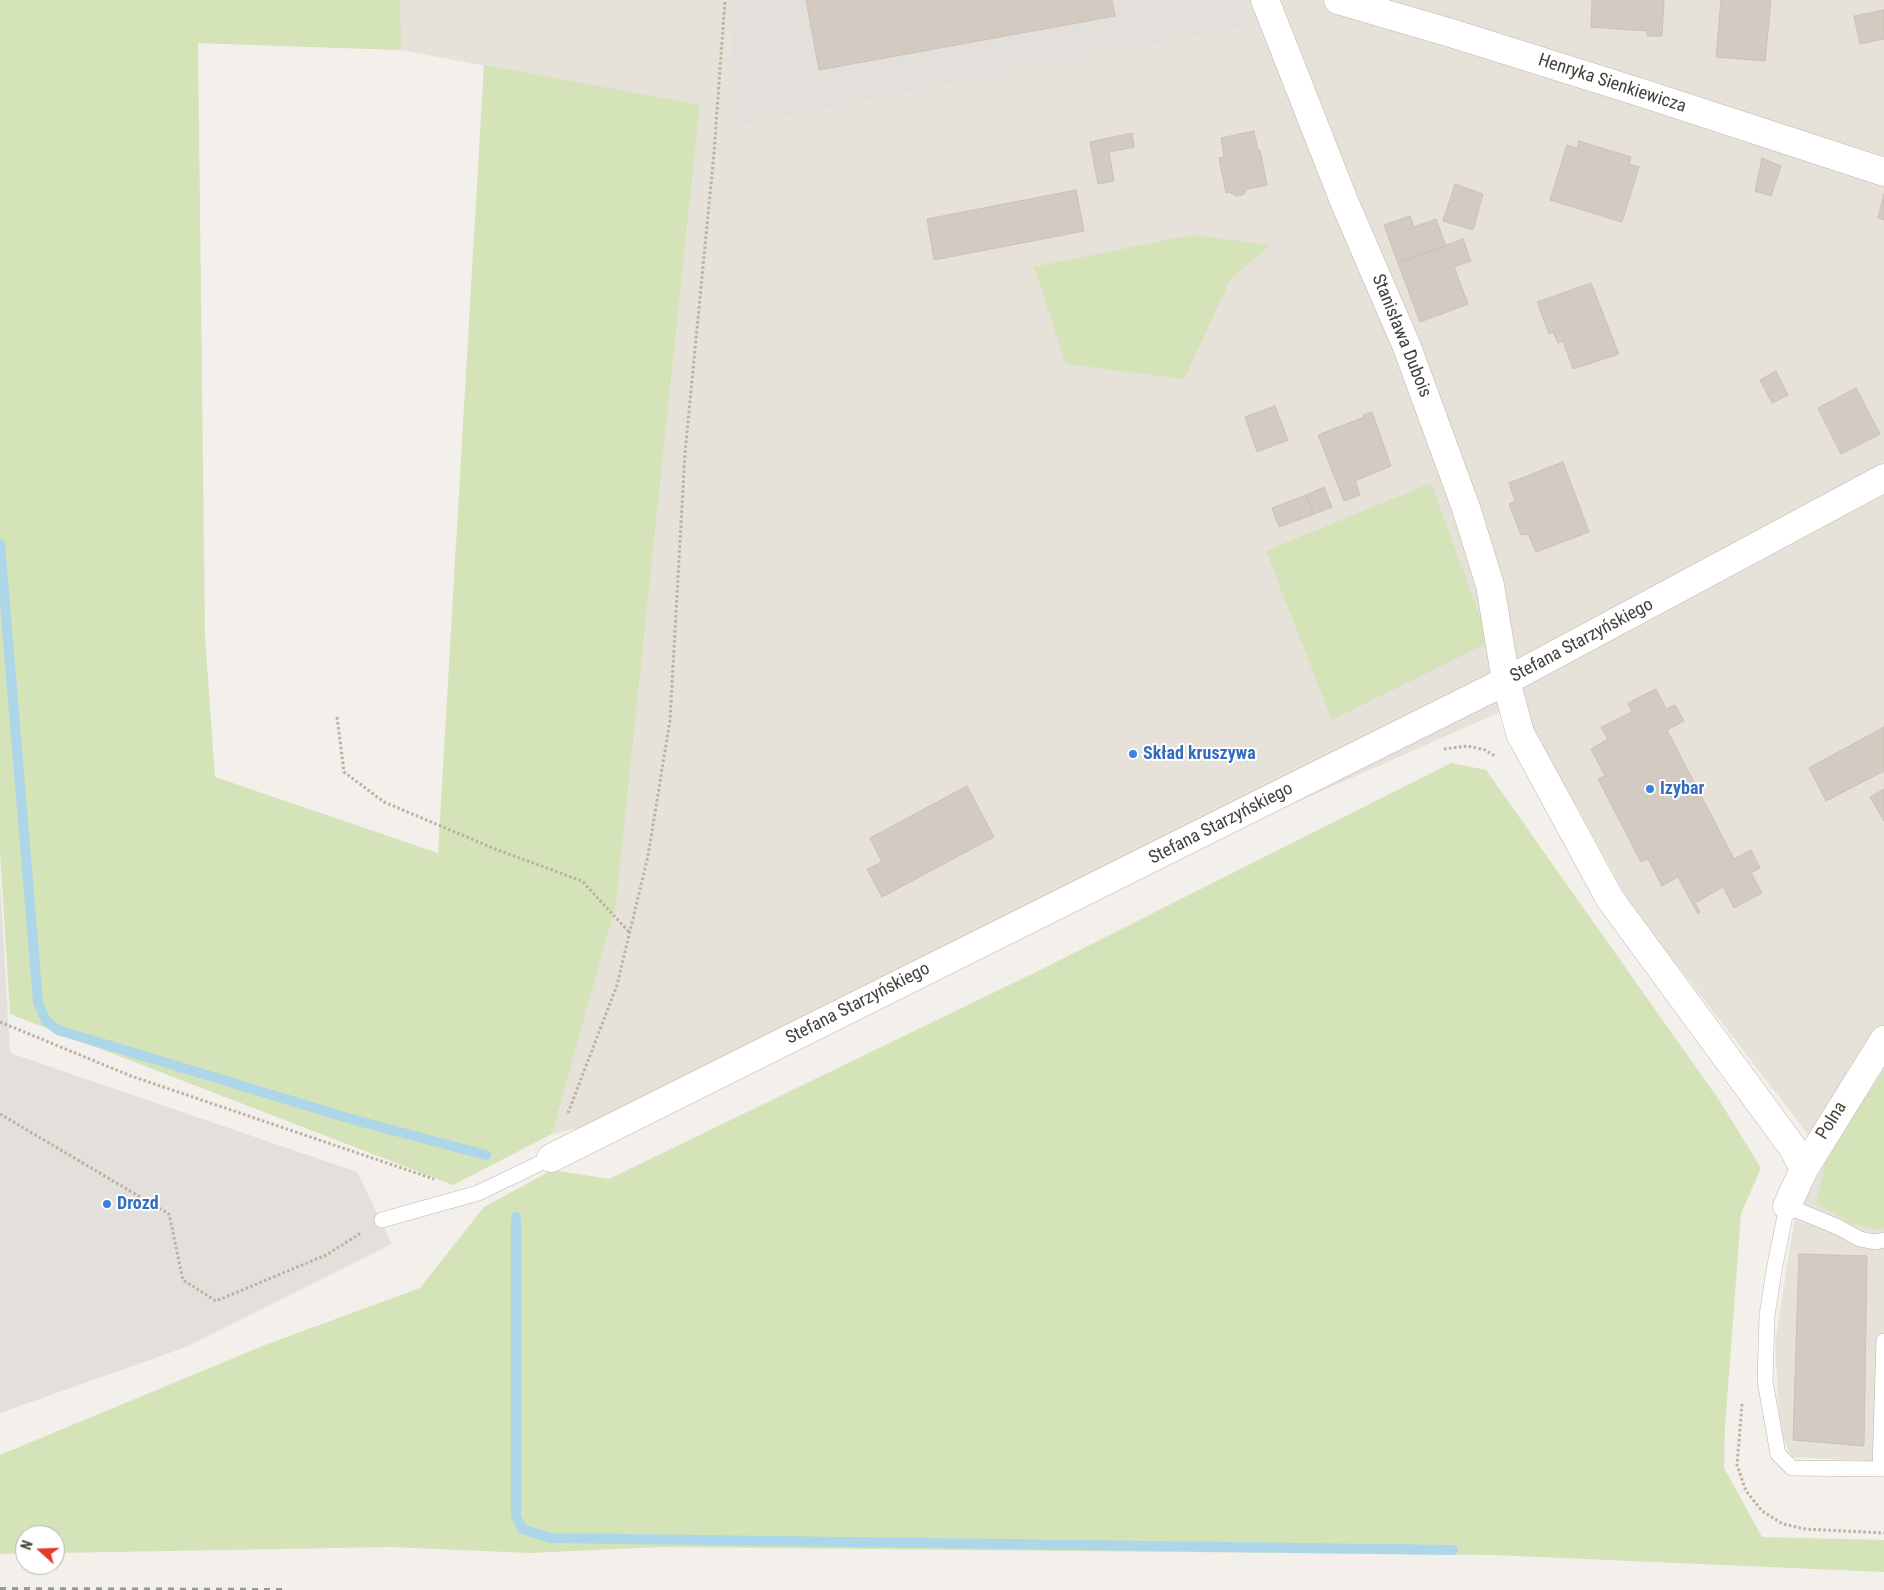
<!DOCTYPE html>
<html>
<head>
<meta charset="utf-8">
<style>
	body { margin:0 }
	#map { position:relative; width:1884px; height:1590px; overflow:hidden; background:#f3efea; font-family:"Roboto Condensed",sans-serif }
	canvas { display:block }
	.north { position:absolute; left:15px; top:1525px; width:50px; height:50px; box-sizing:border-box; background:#fff; border:1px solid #b5b2b0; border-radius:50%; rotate:290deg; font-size:14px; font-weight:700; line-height:20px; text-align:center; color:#463f39 }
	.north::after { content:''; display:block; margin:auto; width:18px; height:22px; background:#e23932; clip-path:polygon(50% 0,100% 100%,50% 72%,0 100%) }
</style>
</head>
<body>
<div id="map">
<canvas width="1884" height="1590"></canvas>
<div class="north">N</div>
</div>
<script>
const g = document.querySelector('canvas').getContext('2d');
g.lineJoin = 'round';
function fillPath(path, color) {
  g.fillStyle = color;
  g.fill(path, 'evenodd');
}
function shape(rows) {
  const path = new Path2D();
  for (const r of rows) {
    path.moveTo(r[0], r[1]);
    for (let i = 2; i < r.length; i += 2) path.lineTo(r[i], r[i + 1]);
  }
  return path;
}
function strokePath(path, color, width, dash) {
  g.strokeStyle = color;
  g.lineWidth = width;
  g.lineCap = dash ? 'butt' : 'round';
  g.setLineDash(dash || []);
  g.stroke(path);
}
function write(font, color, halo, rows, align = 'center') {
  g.font = font + ' "Roboto Condensed",sans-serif';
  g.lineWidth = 4;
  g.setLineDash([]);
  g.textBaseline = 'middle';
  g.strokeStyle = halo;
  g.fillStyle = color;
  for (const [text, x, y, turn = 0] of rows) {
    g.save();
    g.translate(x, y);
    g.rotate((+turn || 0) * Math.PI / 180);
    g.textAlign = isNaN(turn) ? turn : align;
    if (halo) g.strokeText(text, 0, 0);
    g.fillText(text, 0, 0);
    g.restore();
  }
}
const residential = shape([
	[0,0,1884,0,1884,1462,1792,1457,1780,1432,1775,1343,1808,1134,1632,907,1531,724,1525,701,715,1060,596,1124,552,1134,616,905,700,106,401,50,198,43]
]);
const industrial = shape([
	[736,0,1240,0,1250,25,725,128],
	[0,878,10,1053,357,1172,392,1244,186,1347,0,1413]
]);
const green = shape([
	[0,0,400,0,401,50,198,43,205,637,215,777,438,853,484,65,700,105,616,905,552,1134,453,1185,10,1014,0,851],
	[1192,235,1270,245,1230,280,1184,379,1066,364,1034,267],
	[1431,483,1489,642,1332,720,1266,551],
	[1451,763,1486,770,1719,1100,1761,1168,1741,1214,1725,1427,1724,1468,1762,1537,1884,1540,1884,1572,1493,1555,660,1547,530,1553,392,1547,55,1553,55,1535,25,1535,25,1553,0,1554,0,1455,265,1345,420,1288,484,1207,552,1170,609,1179,1038,971],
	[1884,1071,1884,1228,1878,1230,1851,1223,1816,1203,1828,1152]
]);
const stream = shape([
	[0,544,38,1002,46,1021,58,1030,358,1121,486,1155],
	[516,1217,516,1516,522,1529,551,1538,1453,1550]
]);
const building = shape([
	[806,0,1112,0,1115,16,819,70,806,0],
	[1592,0,1664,0,1662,36,1647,36,1647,31,1591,27,1592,0],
	[1721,0,1771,0,1765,61,1716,57,1721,0],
	[1884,10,1884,39,1860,44,1854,16,1884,10],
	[1254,131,1258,150,1260,150,1267,185,1247,189,1243,195,1236,196,1230,192,1226,193,1219,158,1224,157,1221,138,1254,131],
	[1132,133,1134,147,1109,152,1114,181,1098,184,1090,142,1132,133],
	[1579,141,1631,157,1629,164,1639,167,1622,222,1550,200,1567,145,1577,148,1579,141],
	[1762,158,1781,166,1771,196,1755,191,1762,158],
	[1455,184,1483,194,1473,230,1443,221,1455,184],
	[1076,190,1084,231,934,260,927,219,1076,190],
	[1884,194,1884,220,1878,218,1884,194],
	[1410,216,1414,227,1436,219,1446,246,1398,263,1384,225,1410,216],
	[1463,239,1471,261,1454,267,1468,304,1420,322,1398,263,1463,239],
	[1591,283,1619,354,1573,369,1563,341,1558,343,1553,332,1549,334,1537,302,1591,283],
	[1776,371,1788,395,1772,403,1760,380,1776,371],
	[1856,388,1880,434,1841,454,1818,408,1856,388],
	[1275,406,1288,440,1257,452,1245,417,1275,406],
	[1372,412,1391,466,1355,481,1360,495,1344,501,1318,435,1364,417,1363,415,1372,412],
	[1563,462,1589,532,1536,552,1528,534,1521,535,1509,504,1515,501,1509,483,1563,462],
	[1324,487,1332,507,1314,514,1306,495,1324,487],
	[1306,495,1314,514,1279,527,1272,508,1306,495],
	[1656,689,1666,709,1675,705,1684,721,1667,730,1734,859,1751,850,1760,868,1751,873,1762,893,1734,908,1723,887,1695,903,1700,912,1698,914,1678,877,1662,886,1648,859,1641,862,1598,779,1605,776,1591,749,1608,739,1601,727,1632,712,1628,703,1656,689],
	[1884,727,1884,771,1826,801,1809,768,1884,727],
	[967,786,994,837,882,897,867,869,882,862,870,838,967,786],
	[1884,789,1884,821,1870,797,1884,789],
	[1799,1254,1867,1256,1864,1446,1793,1440,1799,1254]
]);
const path = shape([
	[337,717,344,772,384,802,495,849,582,881,629,932],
	[1444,749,1468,746,1485,750,1495,756],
	[0,1022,131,1076,434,1179],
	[568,1113,617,985,648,856,670,720,685,453,714,153,725,0],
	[0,1114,169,1214,183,1280,216,1301,326,1255,361,1233],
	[1742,1404,1737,1465,1746,1491,1762,1511,1783,1524,1805,1529,1884,1533]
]);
const lane = shape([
	[382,1220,478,1193,551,1158],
	[1884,1240,1875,1242,1860,1239,1838,1227,1787,1206,1775,1265,1767,1315,1765,1381,1778,1454,1792,1468,1884,1469],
	[1880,1469,1884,1341]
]);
const street = shape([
	[1265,0,1344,201,1407,347,1466,508,1490,585,1506,681,1520,733,1610,899,1793,1148,1804,1169],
	[1338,0,1451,33,1639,92,1884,172],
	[551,1158,1506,681,1884,478],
	[1787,1206,1804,1169,1884,1040]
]);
const rail = shape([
	[0,1589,282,1590]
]);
const markers = [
	[1133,754,5,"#3f7fe0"],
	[1650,789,5,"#3f7fe0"],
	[107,1204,5,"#3f7fe0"]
];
const streetNames = [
	["Henryka Sienkiewicza",1612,84,18],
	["Stanisława Dubois",1401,336,68],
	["Stefana Starzyńskiego",1582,641,-28],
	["Stefana Starzyńskiego",1221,824,-27],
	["Stefana Starzyńskiego",858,1004,-27],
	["Polna",1832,1121,-58]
];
const shopNames = [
	["Skład kruszywa",1143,754],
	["Izybar",1660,789],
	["Drozd",117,1204]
];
fillPath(residential, '#e6e1d9');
fillPath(industrial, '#e3dfdb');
fillPath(green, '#d4e3b8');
strokePath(stream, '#add7e9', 10);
fillPath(building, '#d3cac1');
strokePath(building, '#cdc1b5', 1);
strokePath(lane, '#beb6ad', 16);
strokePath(street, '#beb6ad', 29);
strokePath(path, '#beb0a0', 3, [2.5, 2.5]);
strokePath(lane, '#fff', 15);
strokePath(street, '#fff', 28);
strokePath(rail, '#989898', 4, [6, 6]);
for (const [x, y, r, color] of markers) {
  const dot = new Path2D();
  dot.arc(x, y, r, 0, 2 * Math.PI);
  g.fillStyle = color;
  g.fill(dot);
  strokePath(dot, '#fff', 2);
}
write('18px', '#463f39', '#fff', streetNames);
write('bold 18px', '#366cbe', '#fff', shopNames, 'left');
</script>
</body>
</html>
